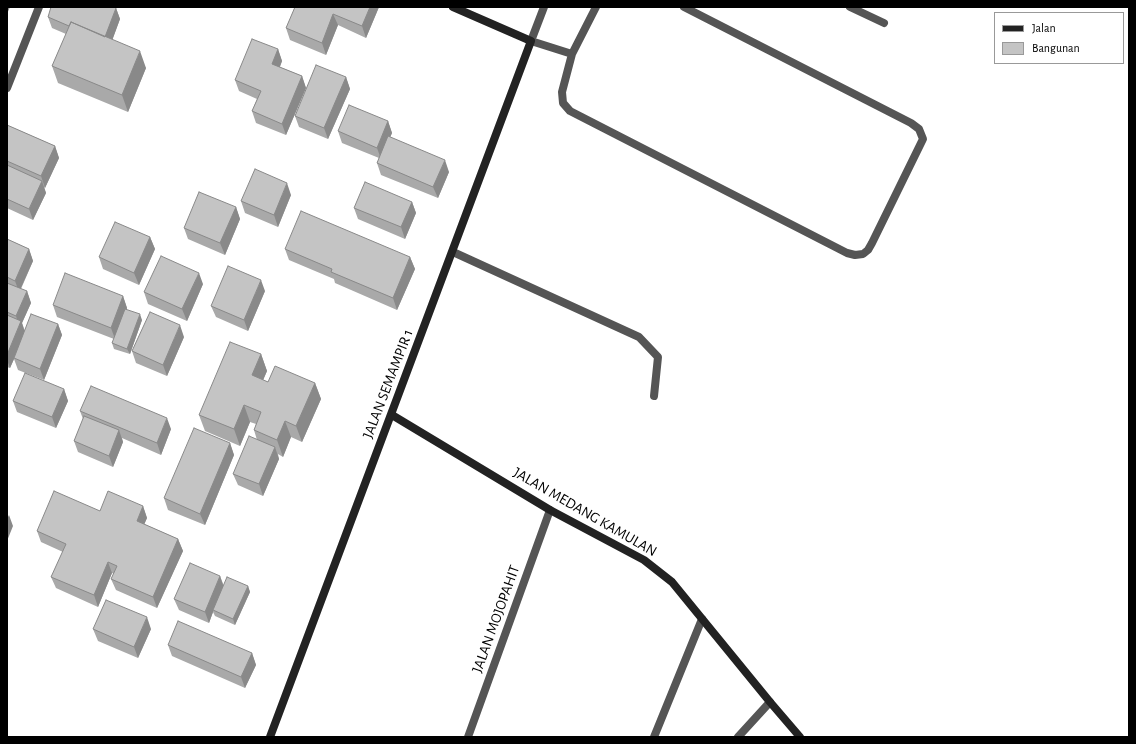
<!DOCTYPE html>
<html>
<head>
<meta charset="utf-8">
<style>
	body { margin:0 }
	#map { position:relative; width:1136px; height:744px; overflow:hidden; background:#fff; font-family:"Alegreya Sans",sans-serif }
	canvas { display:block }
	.frame { position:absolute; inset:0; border:8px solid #000; pointer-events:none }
	.legend { position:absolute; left:994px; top:12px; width:130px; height:52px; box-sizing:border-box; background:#fff; border:1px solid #999; margin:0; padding:5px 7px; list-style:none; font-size:12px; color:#000 }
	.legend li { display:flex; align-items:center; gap:8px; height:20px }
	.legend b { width:20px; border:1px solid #999 }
</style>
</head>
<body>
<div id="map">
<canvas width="1136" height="744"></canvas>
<div class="frame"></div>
<ul class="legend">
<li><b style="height:5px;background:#222"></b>Jalan</li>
<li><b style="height:11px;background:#c4c4c4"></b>Bangunan</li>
</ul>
</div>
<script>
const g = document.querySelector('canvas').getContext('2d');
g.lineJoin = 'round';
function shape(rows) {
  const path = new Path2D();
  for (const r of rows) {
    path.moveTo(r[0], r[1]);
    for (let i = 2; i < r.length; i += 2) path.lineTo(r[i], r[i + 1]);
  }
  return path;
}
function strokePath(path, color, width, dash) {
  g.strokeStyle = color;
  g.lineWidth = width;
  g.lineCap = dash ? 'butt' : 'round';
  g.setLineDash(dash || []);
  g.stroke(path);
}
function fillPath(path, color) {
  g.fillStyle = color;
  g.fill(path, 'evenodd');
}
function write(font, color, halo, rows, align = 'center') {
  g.font = font + ' "Alegreya Sans",sans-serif';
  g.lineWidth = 4;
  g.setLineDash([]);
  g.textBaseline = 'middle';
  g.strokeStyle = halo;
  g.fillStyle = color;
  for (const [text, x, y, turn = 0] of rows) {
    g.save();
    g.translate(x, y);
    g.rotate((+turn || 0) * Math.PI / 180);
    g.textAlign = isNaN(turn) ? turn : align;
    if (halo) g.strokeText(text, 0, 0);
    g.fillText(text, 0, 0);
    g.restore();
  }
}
const street = shape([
	[544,7,531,41,572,54,562,92,563,103,570,111,847,253,855,255,863,254,868,250,872,243,923,139,919,129,911,123,684,7],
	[850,7,884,23],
	[572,54,596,7],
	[7,88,39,7],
	[453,252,639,337,658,357,654,396],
	[468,737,550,510],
	[654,737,702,619],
	[738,737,770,702]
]);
const secondary = shape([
	[392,415,550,510,644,560,672,582,770,702,800,737],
	[270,737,531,41,453,7]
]);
const wall = shape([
	[295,7,379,7,366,38,338,25,326,55,290,40,286,28],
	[116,8,120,19,112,40,146,68,128,112,58,83,52,66,66,34,52,28,48,17],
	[278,49,282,61,280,67,302,76,306,88,286,135,256,123,252,111,257,99,239,91,235,80],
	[346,77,350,89,328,139,299,127,295,116],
	[388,121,392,133,390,137,449,172,438,198,381,175,377,163,379,158,342,143,338,131],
	[7,125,55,146,59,158,45,188,44,187,46,193,33,220,7,208],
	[291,195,278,227,245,213,241,201],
	[412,202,416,213,405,239,358,219,354,208],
	[236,207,240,219,225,255,188,239,184,228],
	[150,237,155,249,139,285,103,269,99,257],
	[7,239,29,249,33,261,21,289,27,291,31,303,22,323,25,331,58,324,62,335,44,380,18,370,14,359,10,368,7,367],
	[285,249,410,257,415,269,397,310,335,283,334,279,289,260],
	[203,284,187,321,148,304,144,292],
	[265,291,248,331,216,317,211,306],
	[123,296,127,308,127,310,142,320,130,354,114,349,112,343,114,339,57,317,53,305],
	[184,337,167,376,136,363,132,351],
	[261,354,267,371,263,380,268,382,315,383,321,399,302,442,291,437,283,457,278,454,279,459,263,496,238,485,233,474,257,440,254,430,256,424,250,422,240,446,205,431,199,415],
	[64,389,68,401,56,428,17,412,13,401],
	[80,411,171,429,161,455,122,438,123,442,113,467,78,452,74,441,83,419],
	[230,443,234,455,205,525,168,510,164,498],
	[143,506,147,518,144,524,178,539,183,551,157,608,116,590,111,579,114,574,112,573,98,607,56,588,51,577,63,552,41,542,37,531,100,511],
	[220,576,224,586,248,586,250,592,235,625,215,616,213,612,209,623,179,610,174,599],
	[93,629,151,629,138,658,98,641],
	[168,645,252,653,256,665,245,688,172,656]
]);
const shadedWall = shape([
	[7,7,10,7,7,14],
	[370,7,379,7,366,38,362,26],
	[116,8,120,19,108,52,103,40],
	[333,14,338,25,326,55,322,43],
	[278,49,282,61,276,76,272,64],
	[140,51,146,68,128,112,122,95],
	[302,76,306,88,286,135,282,124],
	[346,77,350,89,328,139,324,128],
	[388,121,392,133,381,159,377,148],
	[55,146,59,158,45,188,41,176],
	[445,160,449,172,438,198,433,187],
	[42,181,46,193,33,220,29,209],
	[287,183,291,195,278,227,274,215],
	[412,202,416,213,405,239,401,227],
	[236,207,240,219,225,255,220,243],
	[150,237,155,249,139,285,134,273],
	[29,249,33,261,19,292,15,281],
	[410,257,415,269,397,310,393,298],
	[199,273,203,284,187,321,182,309],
	[261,280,265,291,248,331,244,320],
	[27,291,31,303,22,323,25,333,14,358,14,359,10,368,7,360,7,355,19,326,16,316],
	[123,296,127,308,115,339,111,328],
	[140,314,142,320,130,354,127,349],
	[58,324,62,335,44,380,40,369],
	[180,325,184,337,167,376,163,365],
	[261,354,267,371,258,392,252,375],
	[315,383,321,399,302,442,296,426],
	[64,389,68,401,56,428,52,417],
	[244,405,250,422,240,446,234,429],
	[167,418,171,429,161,455,157,443],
	[285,421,291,437,283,457,277,440],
	[119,430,123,442,113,467,109,456],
	[230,443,234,455,205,525,200,514],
	[275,447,279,459,263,496,259,484],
	[143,506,147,518,141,532,137,521],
	[9,515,13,526,7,541,7,519],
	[178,539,183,551,157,608,153,597],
	[108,562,112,573,98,607,94,595],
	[220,576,224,588,213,610,213,612,209,623,205,612],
	[248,586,250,592,235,625,233,619],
	[147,617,151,629,138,658,134,647],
	[252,653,256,665,245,688,241,677]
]);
const building = shape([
	[51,7,115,7,116,8,105,37,71,22,69,26,48,17,51,7],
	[295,7,370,7,362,26,333,14,322,43,286,28,295,7],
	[71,22,140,51,122,95,52,66,71,22],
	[252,39,278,49,272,64,302,76,282,124,252,111,261,91,235,80,252,39],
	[316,65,346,77,324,128,295,116,316,65],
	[349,105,388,121,377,148,338,131,349,105],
	[7,125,55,146,41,176,7,161,7,125],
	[388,136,445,160,433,187,377,163,388,136],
	[7,165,42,181,29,209,7,199,7,165],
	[255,169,287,183,274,215,241,201,255,169],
	[365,182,412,202,401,227,354,208,365,182],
	[199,192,236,207,220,243,184,228,199,192],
	[301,211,410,257,393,298,331,272,332,269,285,249,301,211],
	[115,222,150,237,134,273,99,257,115,222],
	[7,239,29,249,15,281,7,277,7,239],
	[161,256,199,273,182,309,144,292,161,256],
	[228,266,261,280,244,320,211,306,228,266],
	[65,273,123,296,111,328,53,305,65,273],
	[7,283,27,291,16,316,7,312,7,283],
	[125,309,140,314,127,349,112,343,125,309],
	[150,312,180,325,163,365,132,351,150,312],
	[31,314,58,324,40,369,14,358,31,314],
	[7,315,21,321,7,355,7,315],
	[230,342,261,354,252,375,268,382,275,366,315,383,296,426,285,421,277,440,254,430,261,412,244,405,234,429,199,415,230,342],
	[25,373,64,389,52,417,13,401,25,373],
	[91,386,167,418,157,443,80,411,91,386],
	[84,416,119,430,109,456,74,441,84,416],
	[194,428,230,443,200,514,164,498,194,428],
	[249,436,275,447,259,484,233,474,249,436],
	[54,491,100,511,108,491,143,506,137,521,178,539,153,597,111,579,117,566,108,562,94,595,51,577,66,544,37,531,54,491],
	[190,563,220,576,205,612,174,599,190,563],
	[227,577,248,586,233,619,213,610,227,577],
	[106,600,147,617,134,647,93,629,106,600],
	[178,621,252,653,241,677,168,645,178,621]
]);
const streetNames = [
	["JALAN SEMAMPIR 1",388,384,-69],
	["JALAN MEDANG KAMULAN",585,512,30],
	["JALAN MOJOPAHIT",496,619,-70]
];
strokePath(street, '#555', 8);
strokePath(secondary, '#222', 8);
fillPath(wall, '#a9a9a9');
fillPath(shadedWall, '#898989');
fillPath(building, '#c4c4c4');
strokePath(building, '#898989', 1);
write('15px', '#000', '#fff', streetNames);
</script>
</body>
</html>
